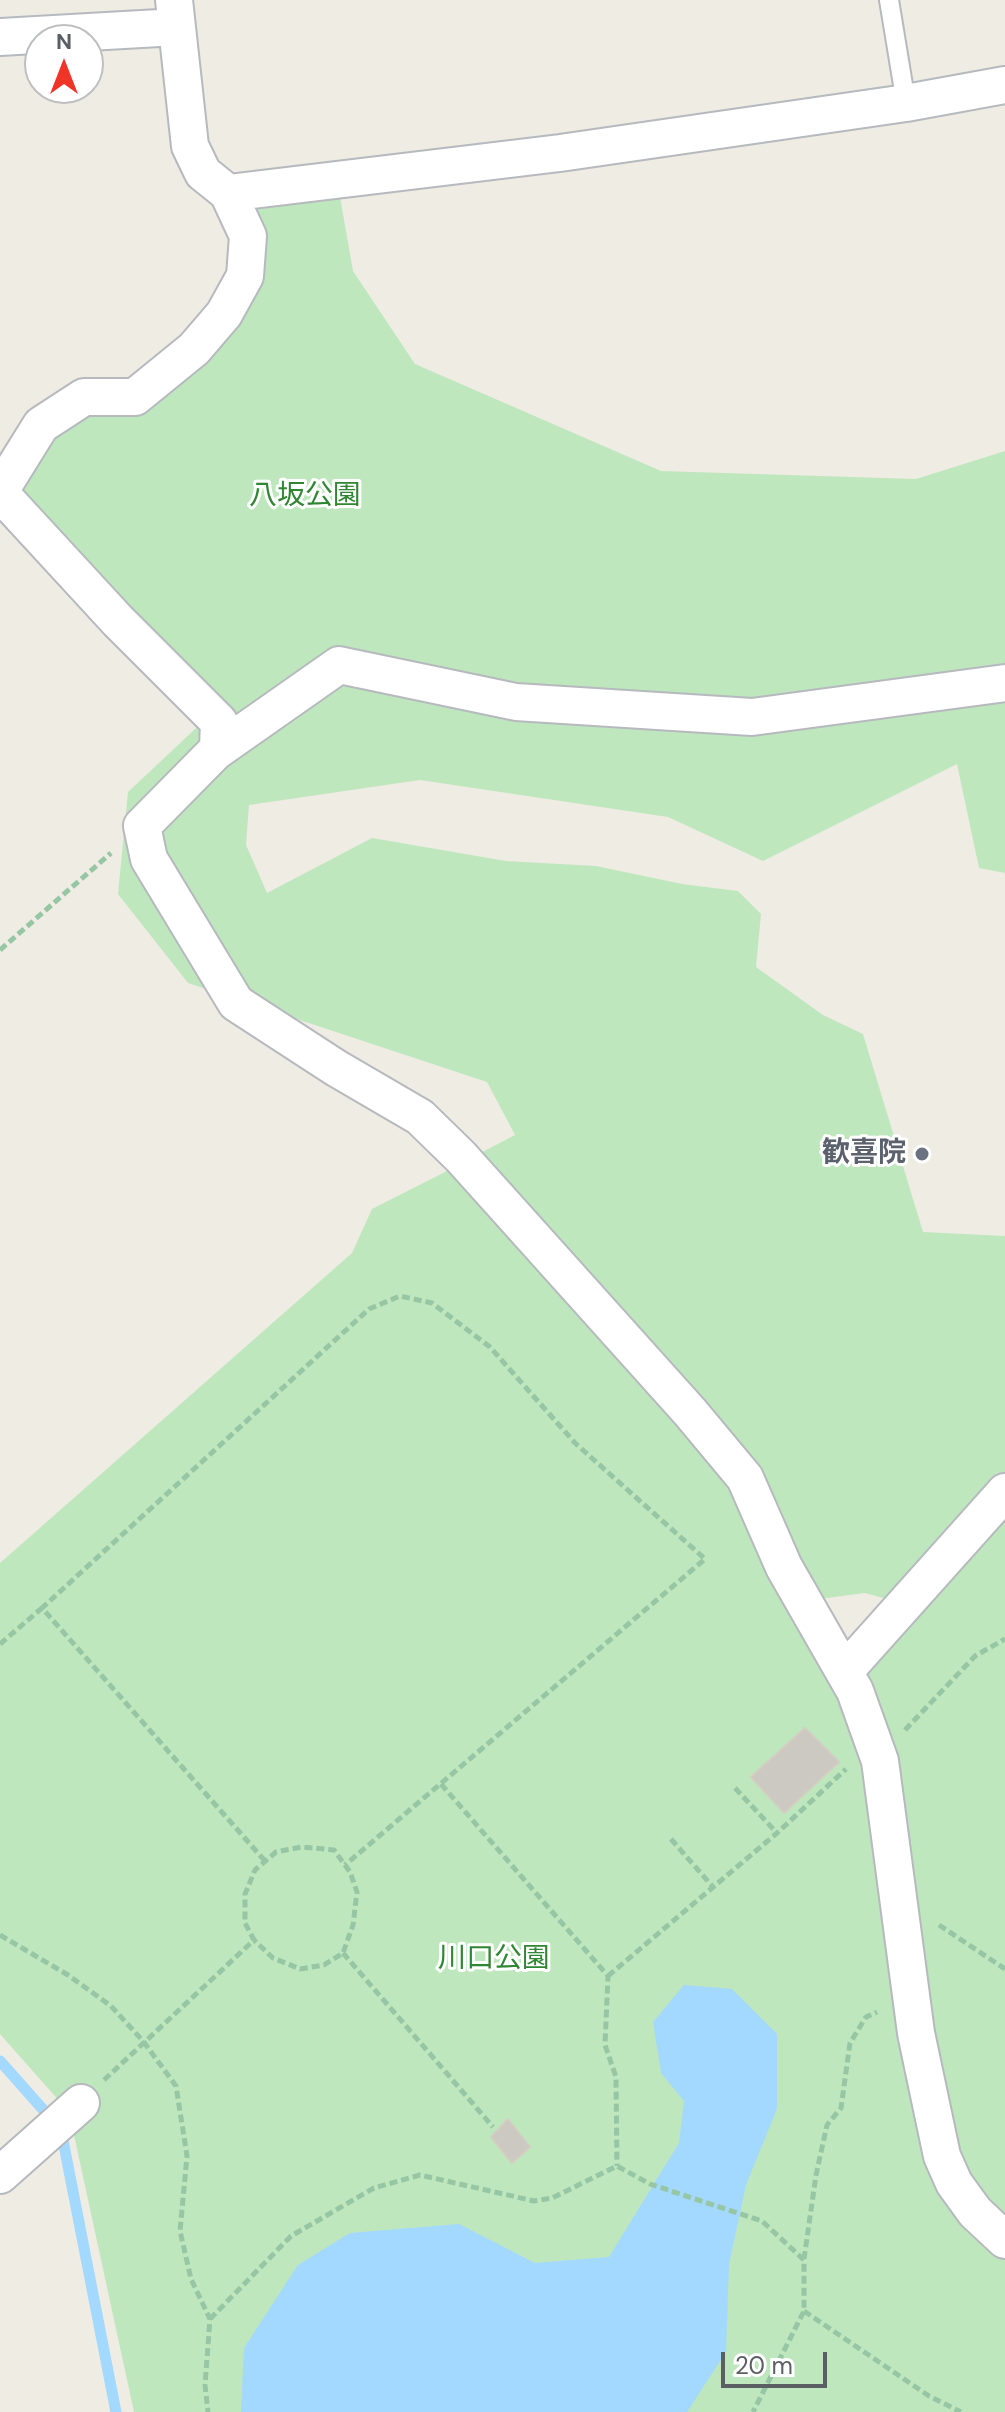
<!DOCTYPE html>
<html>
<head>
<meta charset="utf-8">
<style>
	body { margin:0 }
	#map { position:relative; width:1005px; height:2412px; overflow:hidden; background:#efece3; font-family:"DM Sans",sans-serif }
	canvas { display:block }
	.north { position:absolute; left:24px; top:24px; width:80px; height:80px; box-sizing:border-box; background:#fff; border:2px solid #bdbfc1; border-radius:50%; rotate:0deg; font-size:22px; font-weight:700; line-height:32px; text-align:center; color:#5b5f64 }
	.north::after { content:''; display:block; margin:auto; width:28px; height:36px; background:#f03428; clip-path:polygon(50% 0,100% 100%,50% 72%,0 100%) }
	.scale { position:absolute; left:721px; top:2352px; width:106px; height:36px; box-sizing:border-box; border:4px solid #5b5f64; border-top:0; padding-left:10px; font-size:24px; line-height:28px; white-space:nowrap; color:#5b5f64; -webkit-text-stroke:6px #fff; paint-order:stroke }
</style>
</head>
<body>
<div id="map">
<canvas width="1005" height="2412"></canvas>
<div class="north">N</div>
<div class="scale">20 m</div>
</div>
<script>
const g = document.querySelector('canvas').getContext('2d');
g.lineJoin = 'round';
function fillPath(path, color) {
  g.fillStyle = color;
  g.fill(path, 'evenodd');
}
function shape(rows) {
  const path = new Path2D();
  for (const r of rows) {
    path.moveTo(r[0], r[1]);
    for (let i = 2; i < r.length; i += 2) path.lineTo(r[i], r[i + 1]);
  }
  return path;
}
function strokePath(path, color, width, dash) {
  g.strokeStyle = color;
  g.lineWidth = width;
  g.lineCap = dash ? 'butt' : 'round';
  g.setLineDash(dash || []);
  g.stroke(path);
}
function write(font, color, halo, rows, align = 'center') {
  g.font = font + ' "DM Sans","Noto Sans JP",sans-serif';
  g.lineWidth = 6;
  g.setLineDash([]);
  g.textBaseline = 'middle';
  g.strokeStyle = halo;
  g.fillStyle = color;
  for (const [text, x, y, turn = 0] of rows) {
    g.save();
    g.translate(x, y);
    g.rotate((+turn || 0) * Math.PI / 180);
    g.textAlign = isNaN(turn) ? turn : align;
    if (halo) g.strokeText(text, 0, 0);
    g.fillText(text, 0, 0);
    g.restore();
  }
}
const green = shape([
	[340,197,353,271,415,364,661,471,916,479,1005,451,1005,873,979,868,957,764,763,861,668,817,420,780,249,805,246,845,267,893,372,838,506,861,596,866,682,884,738,891,761,914,756,967,823,1015,863,1034,923,1232,1005,1236,1005,2412,134,2412,69,2112,0,2034,0,1563,352,1253,372,1209,445,1172,461,1157,465,1161,515,1135,487,1082,188,983,118,894,128,792,211,714,0,493,41,425,135,397,259,244,255,204],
	[865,1593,912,1606,844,1672,804,1601]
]);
const water = shape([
	[684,1985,732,1989,777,2034,777,2109,746,2185,729,2264,726,2352,687,2412,241,2412,244,2348,298,2265,350,2233,459,2224,535,2263,609,2257,679,2143,684,2101,661,2073,653,2022]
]);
const stream = shape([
	[0,2061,47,2114],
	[62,2135,116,2412]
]);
const building = shape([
	[805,1728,839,1762,784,1813,751,1777,805,1728],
	[508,2119,530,2147,512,2163,491,2137,508,2119]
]);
const path = shape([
	[0,950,111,853],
	[0,1644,42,1608],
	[905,1730,975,1656,1005,1639],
	[441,1784,608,1976,605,2045,616,2077,617,2166],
	[735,1788,777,1833],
	[671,1839,713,1887],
	[265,1861,42,1608,369,1309,400,1296,432,1303,490,1347,575,1443,705,1559,345,1865],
	[939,1925,1005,1969],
	[0,1935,68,1975,111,2006,143,2041,176,2086,187,2156,180,2231,191,2279,210,2319,205,2385,208,2412],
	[343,1953,493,2127],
	[608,1976,777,1833,846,1769],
	[104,2080,254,1940,245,1923,245,1894,255,1870,276,1852,302,1847,334,1850,350,1872,357,1892,353,1925,343,1953,324,1965,300,1969,273,1958,254,1940],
	[804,2259,816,2175,827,2125,841,2108,850,2043,866,2017,877,2012],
	[804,2311,929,2396,961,2412],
	[210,2319,291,2236,374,2188,420,2175,534,2201,552,2198,617,2166,650,2184,762,2221,804,2260,804,2311,753,2412]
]);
const lane = shape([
	[889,0,906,103]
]);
const street = shape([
	[0,37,177,27],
	[228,193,560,153,906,103,1005,85],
	[0,491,41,425,84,397,135,397,194,349,224,314,245,276,248,236,228,193,203,173,190,146,174,0],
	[0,493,118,621,219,722,218,749,142,826,149,859,236,1003,336,1068,420,1117,461,1157,690,1412,745,1478,784,1567,855,1691,880,1761,916,2033,942,2156,954,2183,975,2212,1005,2240],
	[215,752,339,665,516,702,752,717,1005,683],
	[844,1672,1005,1492],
	[0,2175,81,2103]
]);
const markers = [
	[922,1154,8,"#6b7280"]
];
const parkNames = [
	["八坂公園",305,497],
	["川口公園",494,1960]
];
const worshipNames = [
	["歓喜院",906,1154]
];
fillPath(green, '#bfe7be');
fillPath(water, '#a3d8ff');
strokePath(stream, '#a3d8ff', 11);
fillPath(building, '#ccc8c2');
strokePath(building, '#d4cdc1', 2);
strokePath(lane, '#b6b9be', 22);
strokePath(street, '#b6b9be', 40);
strokePath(path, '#96c6a3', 5, [8, 4]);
strokePath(lane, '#fff', 18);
strokePath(street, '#fff', 36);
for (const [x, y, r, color] of markers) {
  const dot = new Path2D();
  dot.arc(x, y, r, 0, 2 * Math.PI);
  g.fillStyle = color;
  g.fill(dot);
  strokePath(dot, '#fff', 3);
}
write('28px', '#318634', '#fff', parkNames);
write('bold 28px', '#5b616d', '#fff', worshipNames, 'right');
</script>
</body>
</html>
